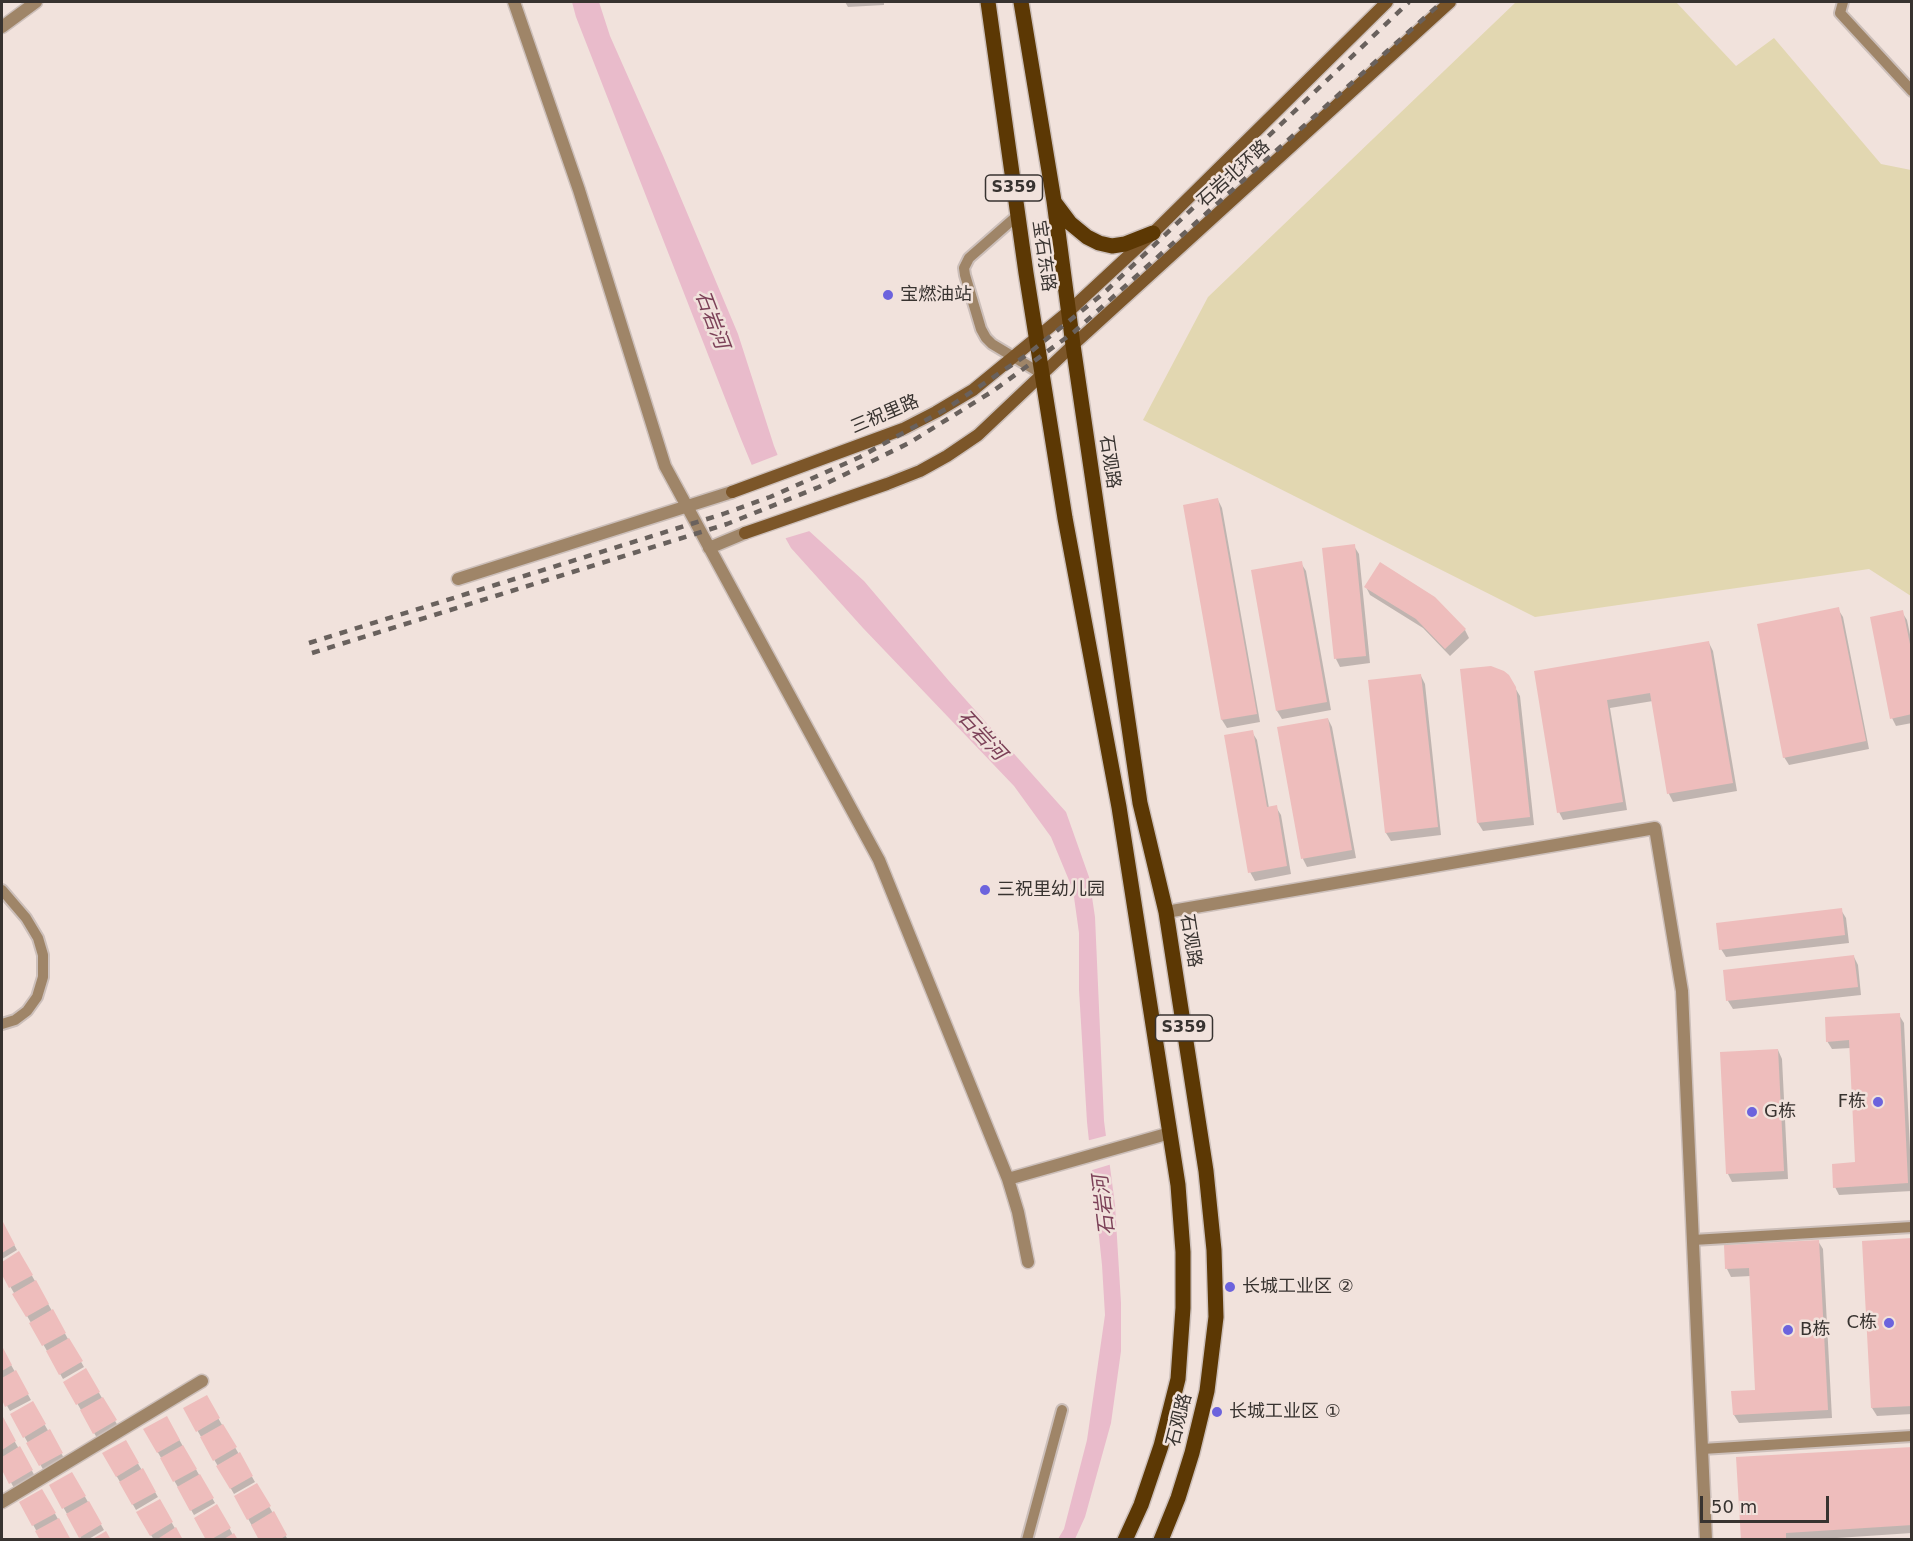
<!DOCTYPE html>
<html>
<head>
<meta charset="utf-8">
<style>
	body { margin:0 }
	#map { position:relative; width:1913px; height:1541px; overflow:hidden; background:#f1e2dc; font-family:"DejaVu Sans",sans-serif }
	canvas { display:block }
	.frame { position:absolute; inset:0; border:3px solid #383330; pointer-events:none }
	.scale { position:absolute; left:1700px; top:1496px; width:129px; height:27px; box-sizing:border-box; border:3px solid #383330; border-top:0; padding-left:8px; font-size:18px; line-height:21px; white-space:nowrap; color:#383330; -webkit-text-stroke:4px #f1e2dc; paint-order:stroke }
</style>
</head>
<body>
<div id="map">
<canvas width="1913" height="1541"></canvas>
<div class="frame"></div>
<div class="scale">50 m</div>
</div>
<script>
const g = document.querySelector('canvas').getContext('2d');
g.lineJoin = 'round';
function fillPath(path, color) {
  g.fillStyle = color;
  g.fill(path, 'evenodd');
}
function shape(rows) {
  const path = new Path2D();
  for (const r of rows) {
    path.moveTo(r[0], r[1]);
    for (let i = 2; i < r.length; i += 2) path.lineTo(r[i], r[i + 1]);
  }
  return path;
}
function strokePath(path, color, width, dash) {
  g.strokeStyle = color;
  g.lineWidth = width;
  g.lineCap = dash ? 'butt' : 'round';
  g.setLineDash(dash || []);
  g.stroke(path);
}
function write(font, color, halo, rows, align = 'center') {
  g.font = font + ' "DejaVu Sans","Noto Sans SC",sans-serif';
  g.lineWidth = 5;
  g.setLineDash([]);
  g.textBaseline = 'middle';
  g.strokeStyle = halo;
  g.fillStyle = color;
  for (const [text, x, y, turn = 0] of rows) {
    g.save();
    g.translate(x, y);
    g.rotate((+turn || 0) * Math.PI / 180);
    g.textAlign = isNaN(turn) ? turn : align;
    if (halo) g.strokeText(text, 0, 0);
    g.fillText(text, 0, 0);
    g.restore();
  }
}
const green = shape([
	[1516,2,1676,2,1736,66,1774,38,1881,164,1911,170,1911,596,1869,569,1535,617,1143,420,1208,297]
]);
const water = shape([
	[572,2,599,2,610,36,664,158,738,334,774,446,808,530,864,581,949,681,1066,812,1089,877,1095,917,1104,1121,1115,1205,1121,1303,1121,1351,1111,1423,1085,1517,1075,1539,1058,1539,1064,1529,1087,1440,1105,1315,1102,1265,1087,1122,1079,990,1079,933,1073,890,1051,837,1014,786,863,628,791,548,772,514,741,439,576,17]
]);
const pier = shape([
	[780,454,810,528,813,530,783,539,770,515,749,466],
	[1109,1135,1112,1164,1089,1171,1086,1141]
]);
const shadow = shape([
	[845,2,884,2,884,5,848,7],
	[1218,500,1222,508,1260,722,1227,728,1222,720],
	[1354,546,1359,554,1370,663,1340,667,1336,659],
	[1301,563,1306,571,1331,710,1282,719,1277,711],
	[1366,587,1465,630,1469,638,1450,656,1423,628,1370,595],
	[1838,609,1843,617,1869,749,1789,765,1784,757],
	[1902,612,1907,620,1912,644,1912,723,1896,726,1892,718],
	[1709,643,1713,651,1737,791,1673,802,1669,794,1653,701,1610,708,1627,810,1563,820,1559,812,1535,673],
	[1421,676,1425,684,1441,835,1391,841,1386,833,1370,681],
	[1508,676,1520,696,1534,825,1483,831,1478,823],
	[1328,719,1332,727,1356,858,1307,867,1303,859],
	[1252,732,1257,740,1269,808,1276,807,1281,815,1291,874,1255,881,1250,872],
	[1841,910,1846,918,1849,943,1726,957,1721,949],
	[1854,957,1858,965,1861,995,1733,1009,1728,1001,1725,971],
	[1899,1015,1904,1023,1912,1191,1839,1195,1835,1187,1857,1164,1851,1048,1832,1049,1827,1041],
	[1778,1050,1782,1059,1788,1179,1732,1182,1728,1174,1721,1054],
	[2,1223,17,1250,2,1259],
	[1912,1239,1912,1414,1877,1416,1872,1408],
	[1818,1241,1823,1249,1832,1418,1739,1423,1734,1415,1756,1391,1751,1276,1731,1277,1727,1269,1726,1246],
	[19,1253,84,1367,63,1379,2,1272,2,1263],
	[2,1349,31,1400,10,1411,2,1397],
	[86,1370,118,1426,97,1438,65,1382],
	[206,1397,255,1482,234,1494,185,1409],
	[32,1403,64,1458,44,1471,12,1415],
	[167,1418,215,1503,194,1515,145,1430],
	[2,1420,35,1476,14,1488,2,1466],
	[125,1442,158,1497,136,1510,104,1454],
	[1912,1448,1912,1533,1807,1540,1743,1540],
	[72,1474,104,1530,87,1540,82,1540,51,1486],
	[257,1485,288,1540,260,1540,251,1524,236,1497],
	[42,1491,70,1540,42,1540,36,1530,21,1503],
	[159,1501,176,1530,182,1540,154,1540,138,1513],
	[217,1506,233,1535,236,1540,208,1540]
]);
const building = shape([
	[1218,498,1257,714,1221,720,1183,505],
	[1355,544,1366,656,1334,659,1322,548],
	[1302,561,1327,702,1276,711,1251,570],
	[1380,562,1435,597,1466,629,1445,649,1416,619,1364,587],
	[1839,607,1866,741,1783,758,1757,624],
	[1903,610,1912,654,1912,714,1890,719,1870,617],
	[1709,641,1733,783,1667,794,1650,693,1607,700,1623,802,1557,813,1534,671],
	[1491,666,1504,671,1509,675,1516,687,1530,817,1477,823,1460,669],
	[1421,674,1438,827,1385,833,1368,680],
	[1328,718,1352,850,1301,859,1277,727],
	[1253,730,1267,807,1277,805,1287,866,1248,873,1224,735],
	[1842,908,1845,935,1719,950,1716,923],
	[1854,955,1858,987,1726,1001,1723,970],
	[1900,1013,1908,1183,1833,1188,1832,1164,1855,1162,1849,1040,1826,1042,1825,1017],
	[1778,1049,1784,1171,1726,1174,1720,1052],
	[2,1220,15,1245,2,1253],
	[1912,1238,1912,1406,1871,1408,1862,1241],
	[1819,1240,1828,1410,1733,1415,1731,1391,1755,1390,1749,1268,1725,1269,1724,1245],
	[19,1251,33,1275,9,1288,2,1275,2,1262],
	[36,1280,49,1304,26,1317,12,1294],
	[53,1309,66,1333,42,1346,29,1323],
	[69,1338,83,1361,59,1375,46,1351],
	[2,1346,12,1365,2,1371],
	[86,1368,100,1392,76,1405,63,1382],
	[16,1370,29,1394,5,1407,2,1400,2,1378],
	[207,1395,220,1418,196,1432,183,1408],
	[103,1397,117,1420,93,1434,80,1410],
	[33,1401,46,1424,23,1438,10,1414],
	[2,1415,16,1441,2,1450],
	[167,1416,180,1440,157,1453,143,1429],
	[223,1424,237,1447,213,1461,200,1437],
	[50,1429,63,1453,39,1466,26,1443],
	[126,1440,139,1463,116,1477,102,1453],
	[183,1445,197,1469,173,1482,160,1458],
	[20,1446,33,1470,9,1484,2,1470,2,1457],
	[1912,1447,1912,1525,1786,1533,1786,1540,1741,1540,1736,1457],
	[240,1452,253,1476,230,1489,216,1466],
	[143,1468,156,1492,132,1505,119,1482],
	[72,1472,86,1496,62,1509,49,1485],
	[200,1474,214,1498,190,1511,177,1487],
	[257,1483,271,1506,247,1520,234,1496],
	[42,1489,56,1513,32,1526,19,1502],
	[160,1499,173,1522,150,1536,136,1512],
	[89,1501,102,1524,79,1538,66,1514],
	[217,1504,231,1528,210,1540,206,1540,194,1518],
	[274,1511,287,1535,279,1540,259,1540,251,1525],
	[59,1518,71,1540,40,1540,35,1531],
	[176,1527,183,1540,156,1540],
	[106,1531,111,1540,91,1540],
	[234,1533,238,1540,222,1540]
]);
const lane = shape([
	[1843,2,1840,13,1912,91],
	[1018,215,969,258,964,268,965,275,981,329,986,338,992,344,1042,374],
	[2,890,26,918,38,938,43,955,43,977,37,997,27,1011,15,1020,2,1024],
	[1693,1240,1912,1227],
	[1702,1449,1912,1436],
	[1027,1540,1062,1410]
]);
const street = shape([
	[514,2,579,190,665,466,879,860,1008,1179,1018,1212,1028,1262],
	[2,27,36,2],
	[709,548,745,533],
	[458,579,732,492],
	[1166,912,1655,828,1682,991,1706,1540],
	[1008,1179,1170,1133],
	[2,1502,202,1381]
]);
const secondary = shape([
	[732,492,903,429,936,412,973,390,1068,312,1153,233,1387,2],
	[745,533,887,484,920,471,947,456,978,435,1073,345,1450,2]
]);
const primary = shape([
	[988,2,1026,273,1065,518,1119,807,1178,1185,1183,1252,1183,1308,1178,1379,1161,1446,1141,1505,1125,1540],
	[1021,2,1054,201,1073,345,1140,803,1166,912,1206,1171,1214,1250,1216,1317,1207,1391,1192,1453,1178,1498,1161,1540],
	[1055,203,1070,223,1087,237,1099,243,1112,246,1125,244,1153,233]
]);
const rail = shape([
	[309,643,723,514,770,497,860,457,946,409,1028,354,1105,292,1409,2],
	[312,653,727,524,819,487,909,443,993,391,1074,332,1442,2]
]);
const markers = [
	[888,295,6,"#6c63dd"],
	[985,890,6,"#6c63dd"],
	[1878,1102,6,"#6c63dd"],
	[1752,1112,6,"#6c63dd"],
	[1230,1287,6,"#6c63dd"],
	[1889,1323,6,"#6c63dd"],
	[1788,1330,6,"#6c63dd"],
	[1217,1412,6,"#6c63dd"]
];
const shields = [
	[1014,188,57],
	[1184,1028,57]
];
const shieldNames = [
	["S359",1014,188],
	["S359",1184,1028]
];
const streetNames = [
	["石岩北环路",1234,174,-42],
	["宝石东路",1043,256,82],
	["三祝里路",885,415,-23],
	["石观路",1109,462,82],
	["石观路",1190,941,81],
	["石观路",1180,1420,-76]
];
const poiNames = [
	["宝燃油站",900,295],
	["三祝里幼儿园",997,890],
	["F栋",1866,1102,"right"],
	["G栋",1764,1112],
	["长城工业区 ②",1242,1287],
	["C栋",1877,1323,"right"],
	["B栋",1800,1330],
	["长城工业区 ①",1229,1412]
];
const waterNames = [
	["石岩河",711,320,69],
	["石岩河",981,736,47],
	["石岩河",1105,1205,-97]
];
fillPath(green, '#e2d7b1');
fillPath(water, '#e9bbcb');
fillPath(pier, '#f1e2dc');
fillPath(shadow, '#0003');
fillPath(building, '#eebdbc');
strokePath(lane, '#ccbfba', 14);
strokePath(street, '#ccbfba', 15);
strokePath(secondary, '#ccbfba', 15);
strokePath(primary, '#ccbfba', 18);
strokePath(lane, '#9f8568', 10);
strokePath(street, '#9f8568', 12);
strokePath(secondary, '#7c5629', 12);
strokePath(primary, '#5c3804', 15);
strokePath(rail, '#69615d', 4.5, [8, 8]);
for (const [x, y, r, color] of markers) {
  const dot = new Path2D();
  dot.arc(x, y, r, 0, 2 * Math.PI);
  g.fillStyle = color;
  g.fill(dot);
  strokePath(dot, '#f1e2dc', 2);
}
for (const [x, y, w] of shields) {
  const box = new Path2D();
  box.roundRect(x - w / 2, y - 13, w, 26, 4.5);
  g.fillStyle = '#f1e2dc';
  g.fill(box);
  strokePath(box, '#383330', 1.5);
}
write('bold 16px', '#383330', null, shieldNames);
write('18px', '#383330', '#f1e2dc', streetNames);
write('18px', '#383330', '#f1e2dc', poiNames, 'left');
write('italic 20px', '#7c4158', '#f1e2dc', waterNames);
</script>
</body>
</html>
